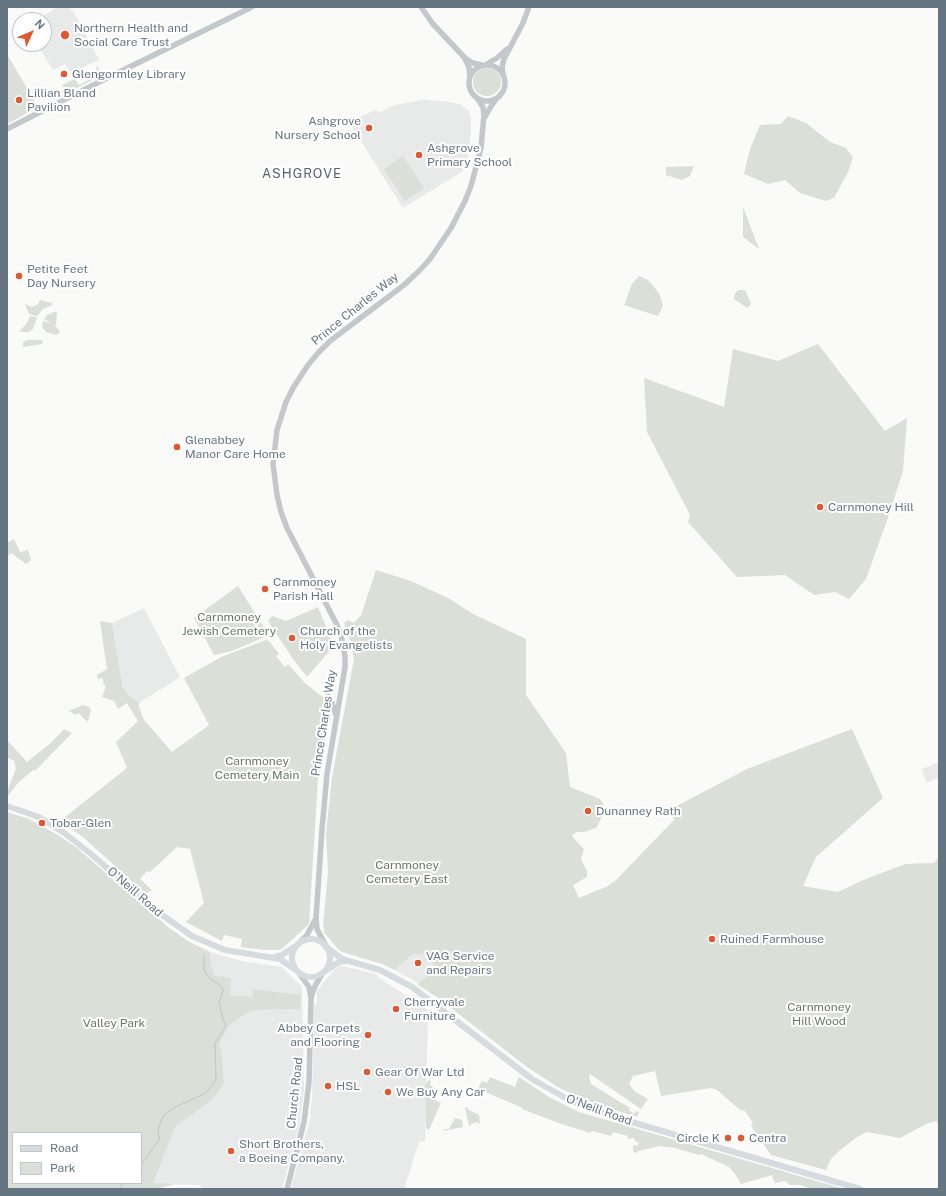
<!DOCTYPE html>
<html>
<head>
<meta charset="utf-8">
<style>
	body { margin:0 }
	#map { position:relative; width:946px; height:1196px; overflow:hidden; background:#fafaf8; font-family:"Public Sans",sans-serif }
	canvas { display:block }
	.frame { position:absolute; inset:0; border:8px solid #657683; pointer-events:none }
	.legend { position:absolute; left:12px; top:1132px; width:130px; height:52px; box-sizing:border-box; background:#fff; border:1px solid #c1c8cd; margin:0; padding:5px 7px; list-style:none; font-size:12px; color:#657683 }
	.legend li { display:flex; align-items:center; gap:8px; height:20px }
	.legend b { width:20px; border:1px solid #c1c8cd }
	.north { position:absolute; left:12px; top:12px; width:40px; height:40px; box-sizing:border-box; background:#fff; border:1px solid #c1c8cd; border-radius:50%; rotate:46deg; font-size:11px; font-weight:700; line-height:16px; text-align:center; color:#657683 }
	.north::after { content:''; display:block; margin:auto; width:14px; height:18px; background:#e4572e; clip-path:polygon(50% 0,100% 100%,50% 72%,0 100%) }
</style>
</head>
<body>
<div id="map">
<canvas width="946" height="1196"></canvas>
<div class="frame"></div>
<ul class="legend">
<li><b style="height:5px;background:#d6dbdf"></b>Road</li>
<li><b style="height:11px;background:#dadfd7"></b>Park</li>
</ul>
<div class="north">N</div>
</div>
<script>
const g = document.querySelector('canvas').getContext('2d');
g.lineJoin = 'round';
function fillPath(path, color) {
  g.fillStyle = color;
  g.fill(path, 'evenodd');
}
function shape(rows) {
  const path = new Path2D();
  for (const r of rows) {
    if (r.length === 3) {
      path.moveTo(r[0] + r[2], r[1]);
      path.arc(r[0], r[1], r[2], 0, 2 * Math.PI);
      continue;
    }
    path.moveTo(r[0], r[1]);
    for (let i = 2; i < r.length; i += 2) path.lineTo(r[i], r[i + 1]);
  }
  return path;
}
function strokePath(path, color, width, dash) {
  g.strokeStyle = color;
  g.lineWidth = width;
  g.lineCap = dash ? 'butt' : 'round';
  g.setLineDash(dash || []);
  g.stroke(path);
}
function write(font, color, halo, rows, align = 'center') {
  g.font = font + ' "Public Sans",sans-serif';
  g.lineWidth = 4;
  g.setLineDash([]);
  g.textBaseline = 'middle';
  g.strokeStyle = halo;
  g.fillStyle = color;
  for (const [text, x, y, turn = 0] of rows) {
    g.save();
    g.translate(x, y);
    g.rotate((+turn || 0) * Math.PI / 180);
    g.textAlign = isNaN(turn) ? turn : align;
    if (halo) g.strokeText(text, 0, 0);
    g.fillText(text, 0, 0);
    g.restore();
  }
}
const built = shape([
	[58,7,69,7,80,22,99,60,71,73,65,64,53,70,37,44,44,44,44,20,36,20],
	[422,100,443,101,460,104,469,111,471,120,471,134,467,162,463,171,403,208,349,122,375,110,381,112,395,105],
	[144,608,180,677,139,703,129,696,123,688,112,623],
	[939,762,939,778,926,783,922,769],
	[210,952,241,961,282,967,302,987,304,1090,299,1127,282,1189,205,1189,198,1185,152,1184,175,1127,212,1100,221,1046,220,1042,229,1026,245,1014,256,1010,300,1009,301,995,253,989,252,997,229,995,214,976,211,964],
	[413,954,425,954,437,969,418,983,395,970],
	[340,966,356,969,378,975,378,977,428,1010,425,1141,419,1142,404,1189,291,1189,311,1116,310,1113,312,1099,314,1005,317,1004,317,991,327,978,335,969]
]);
const green = shape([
	[7,54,38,107,7,124],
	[97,66,102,75,67,93,62,85,75,79,79,85,99,74,96,68],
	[487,82,14],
	[788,116,806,123,830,142,846,148,853,157,849,170,834,198,826,201,800,193,785,180,768,184,744,174,750,149,760,125,781,124],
	[403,156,424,188,405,201,384,169],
	[694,166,690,176,682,180,666,175,666,167],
	[743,207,759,249,743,237],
	[639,276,648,280,659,293,663,306,658,316,624,305,632,284],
	[738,290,745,290,751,304,747,308,734,299,734,295],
	[40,300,52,303,52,305,43,309,37,316,29,314,25,304,32,307,38,304],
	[54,312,57,312,56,324,55,325,60,332,56,335,46,332,42,327,43,321,51,323,44,319,47,315],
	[30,316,37,317,33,329,29,332,19,332,27,323],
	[28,340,41,340,43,341,42,344,23,347,23,342],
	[818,344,885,431,907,418,903,471,890,512,866,579,849,599,835,592,814,595,785,575,737,577,688,522,690,515,647,432,644,378,724,407,733,349,778,361],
	[14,539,20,552,28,550,31,560,26,564,11,553,7,557,7,543],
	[376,570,411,581,448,598,473,614,526,639,526,695,566,753,570,787,600,799,603,803,603,815,596,828,584,832,577,832,572,835,575,840,584,849,581,859,587,871,587,877,573,885,579,898,608,886,616,880,674,820,671,809,747,769,852,729,883,798,816,857,803,886,838,892,861,881,905,864,934,863,939,857,939,1125,936,1121,926,1124,900,1138,867,1132,857,1137,839,1151,831,1159,826,1170,771,1155,751,1126,753,1123,745,1111,739,1109,717,1090,711,1088,661,1096,655,1071,633,1076,629,1084,634,1091,648,1099,641,1109,590,1074,589,1077,591,1084,630,1108,629,1110,634,1114,636,1111,639,1112,637,1117,599,1105,561,1089,527,1067,438,998,417,984,437,969,425,954,413,954,395,970,382,964,342,952,338,949,323,931,325,931,323,926,328,872,326,834,332,777,354,659,349,636,344,623,348,620,354,623,361,615],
	[238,586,268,634,267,636,232,651,214,655,194,618],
	[318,607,334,646,307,677,293,659,268,621,272,616,286,621],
	[100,621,112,623,123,688,129,696,139,703,139,707,144,720,172,752,209,725,184,678,221,657,266,640,269,641,279,654,276,656,285,667,288,664,305,683,325,699,331,707,318,778,309,924,283,948,279,950,265,950,241,947,242,939,224,935,222,941,186,922,204,903,190,849,177,847,150,872,147,871,140,879,152,890,146,894,83,837,60,821,127,768,116,742,138,721,127,703,118,709,114,701,102,697,106,686,102,683,104,682,102,678,98,679,97,675,107,669],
	[83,705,89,707,91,710,88,722,81,716,80,713,74,715,72,712,68,711],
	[64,729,72,733,35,771,33,770,18,783,7,797,7,792,16,768,14,761,7,757,7,753,9,752,7,749,7,740,27,762,51,743],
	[7,812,29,819,58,835,77,848,168,927,188,941,210,952,211,964,214,976,231,978,230,995,252,997,253,989,301,995,300,1009,256,1010,245,1014,229,1026,220,1042,224,1083,212,1100,175,1127,153,1183,175,1184,157,1189,7,1189],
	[13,1133,141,1133,141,1183,13,1183],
	[490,1077,515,1087,519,1077,549,1097,579,1112,844,1189,811,1189,801,1185,790,1185,785,1181,775,1183,772,1175,741,1184,736,1175,729,1167,701,1154,699,1155,675,1148,660,1146,638,1151,637,1153,633,1152,633,1146,635,1145,638,1146,639,1143,635,1141,634,1138,627,1139,628,1136,613,1132,611,1136,592,1131,590,1133,556,1122,522,1109,523,1108,478,1089,482,1081,487,1083],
	[429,1080,431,1081,430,1085,433,1087,429,1097,441,1103,429,1130,426,1128,425,1084],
	[465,1107,468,1108,467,1109,479,1115,480,1124,479,1124,478,1122,471,1124,471,1126,469,1126],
	[455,1118,462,1120,463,1127,443,1131,444,1129,449,1129]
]);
const stream = shape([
	[141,1165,159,1140,158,1130,163,1116,175,1107,206,1093,216,1080,215,1043,226,1026,223,1019,219,1002,223,991,222,987,207,976,204,970,204,955],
	[120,1189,123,1183]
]);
const tertiary = shape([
	[421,7,433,24,465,58,473,63,482,65],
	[465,59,469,67,470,77],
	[487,64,497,58,507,49],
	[487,83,18],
	[503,73,502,67,504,59,523,23,529,7],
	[485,117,490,108,496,99],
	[7,129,107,78,252,7],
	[328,696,332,703,336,715],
	[298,944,307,935,315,920],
	[326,946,317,929,316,918,322,829,327,774,345,667,345,656,341,635,337,625,287,528,281,512,277,495,273,464,277,430,286,402,293,388,308,365,318,353,330,341,404,285,419,271,430,259,451,228,465,201,471,186,481,148,484,115,483,107,477,98],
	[311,997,315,986,322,974],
	[287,1189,304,1122,309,1082,311,998,309,987,299,973]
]);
const secondary = shape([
	[7,806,39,817,63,832,91,854,158,912,192,936,225,950,280,959,297,971],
	[311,958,19],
	[326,947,342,959,380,970,412,987,532,1079,571,1101,618,1118,860,1189],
	[275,957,282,955,294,947],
	[327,970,339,962,347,961]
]);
const markers = [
	[65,35,5,"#e4572e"],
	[64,74,4,"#e4572e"],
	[19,100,4,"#e4572e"],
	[369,128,4,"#e4572e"],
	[419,155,4,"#e4572e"],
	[19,276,4,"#e4572e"],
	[177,447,4,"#e4572e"],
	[820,507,4,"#e4572e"],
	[265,589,4,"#e4572e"],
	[292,638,4,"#e4572e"],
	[588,811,4,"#e4572e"],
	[42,823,4,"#e4572e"],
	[712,939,4,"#e4572e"],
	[418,963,4,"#e4572e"],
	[396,1009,4,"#e4572e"],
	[368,1035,4,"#e4572e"],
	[367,1072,4,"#e4572e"],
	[328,1086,4,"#e4572e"],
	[388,1092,4,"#e4572e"],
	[728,1138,4,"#e4572e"],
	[741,1138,4,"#e4572e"],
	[231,1151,4,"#e4572e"]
];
const poiNames = [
	["Northern Health and",74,28],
	["Social Care Trust",74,42],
	["Glengormley Library",72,74],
	["Lillian Bland",27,93],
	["Pavilion",27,107],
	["Ashgrove",361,121,"right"],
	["Nursery School",361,135,"right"],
	["Ashgrove",427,148],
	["Primary School",427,162],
	["Petite Feet",27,269],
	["Day Nursery",27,283],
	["Glenabbey",185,440],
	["Manor Care Home",185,454],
	["Carnmoney Hill",828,507],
	["Carnmoney",273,582],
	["Parish Hall",273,596],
	["Church of the",300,631],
	["Holy Evangelists",300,645],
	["Dunanney Rath",596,811],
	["Tobar-Glen",50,823],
	["Ruined Farmhouse",720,939],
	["VAG Service",426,956],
	["and Repairs",426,970],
	["Cherryvale",404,1002],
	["Furniture",404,1016],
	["Abbey Carpets",360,1028,"right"],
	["and Flooring",360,1042,"right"],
	["Gear Of War Ltd",375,1072],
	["HSL",336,1086],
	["We Buy Any Car",396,1092],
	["Circle K",720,1138,"right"],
	["Centra",749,1138],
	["Short Brothers,",239,1144],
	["a Boeing Company.",239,1158]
];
const streetNames = [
	["Prince Charles Way",355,309,-39],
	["Prince Charles Way",324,723,-81],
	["O'Neill Road",135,892,41],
	["Church Road",295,1093,-84],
	["O'Neill Road",599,1110,20]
];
const parkNames = [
	["Carnmoney",229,617],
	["Jewish Cemetery",229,631],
	["Carnmoney",257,761],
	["Cemetery Main",257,775],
	["Carnmoney",407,865],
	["Cemetery East",407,879],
	["Carnmoney",819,1007],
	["Hill Wood",819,1021],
	["Valley Park",114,1023]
];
const neighbourhoodNames = [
	["ASHGROVE",302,174]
];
fillPath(built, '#e8e9e9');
fillPath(green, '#dadfd7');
strokePath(stream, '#bbc7cb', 1);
strokePath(tertiary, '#c3c8cc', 5.5);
strokePath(secondary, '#d6dbdf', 6);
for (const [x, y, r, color] of markers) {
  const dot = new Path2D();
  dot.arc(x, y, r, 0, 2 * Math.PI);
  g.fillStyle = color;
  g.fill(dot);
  strokePath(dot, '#fff', 1.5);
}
write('12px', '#657683', '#fff', poiNames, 'left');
write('12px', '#657683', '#fff', streetNames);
write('12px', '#687a64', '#fff', parkNames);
g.letterSpacing = '1px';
write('13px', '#57646e', '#fff', neighbourhoodNames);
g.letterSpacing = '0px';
</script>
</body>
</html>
